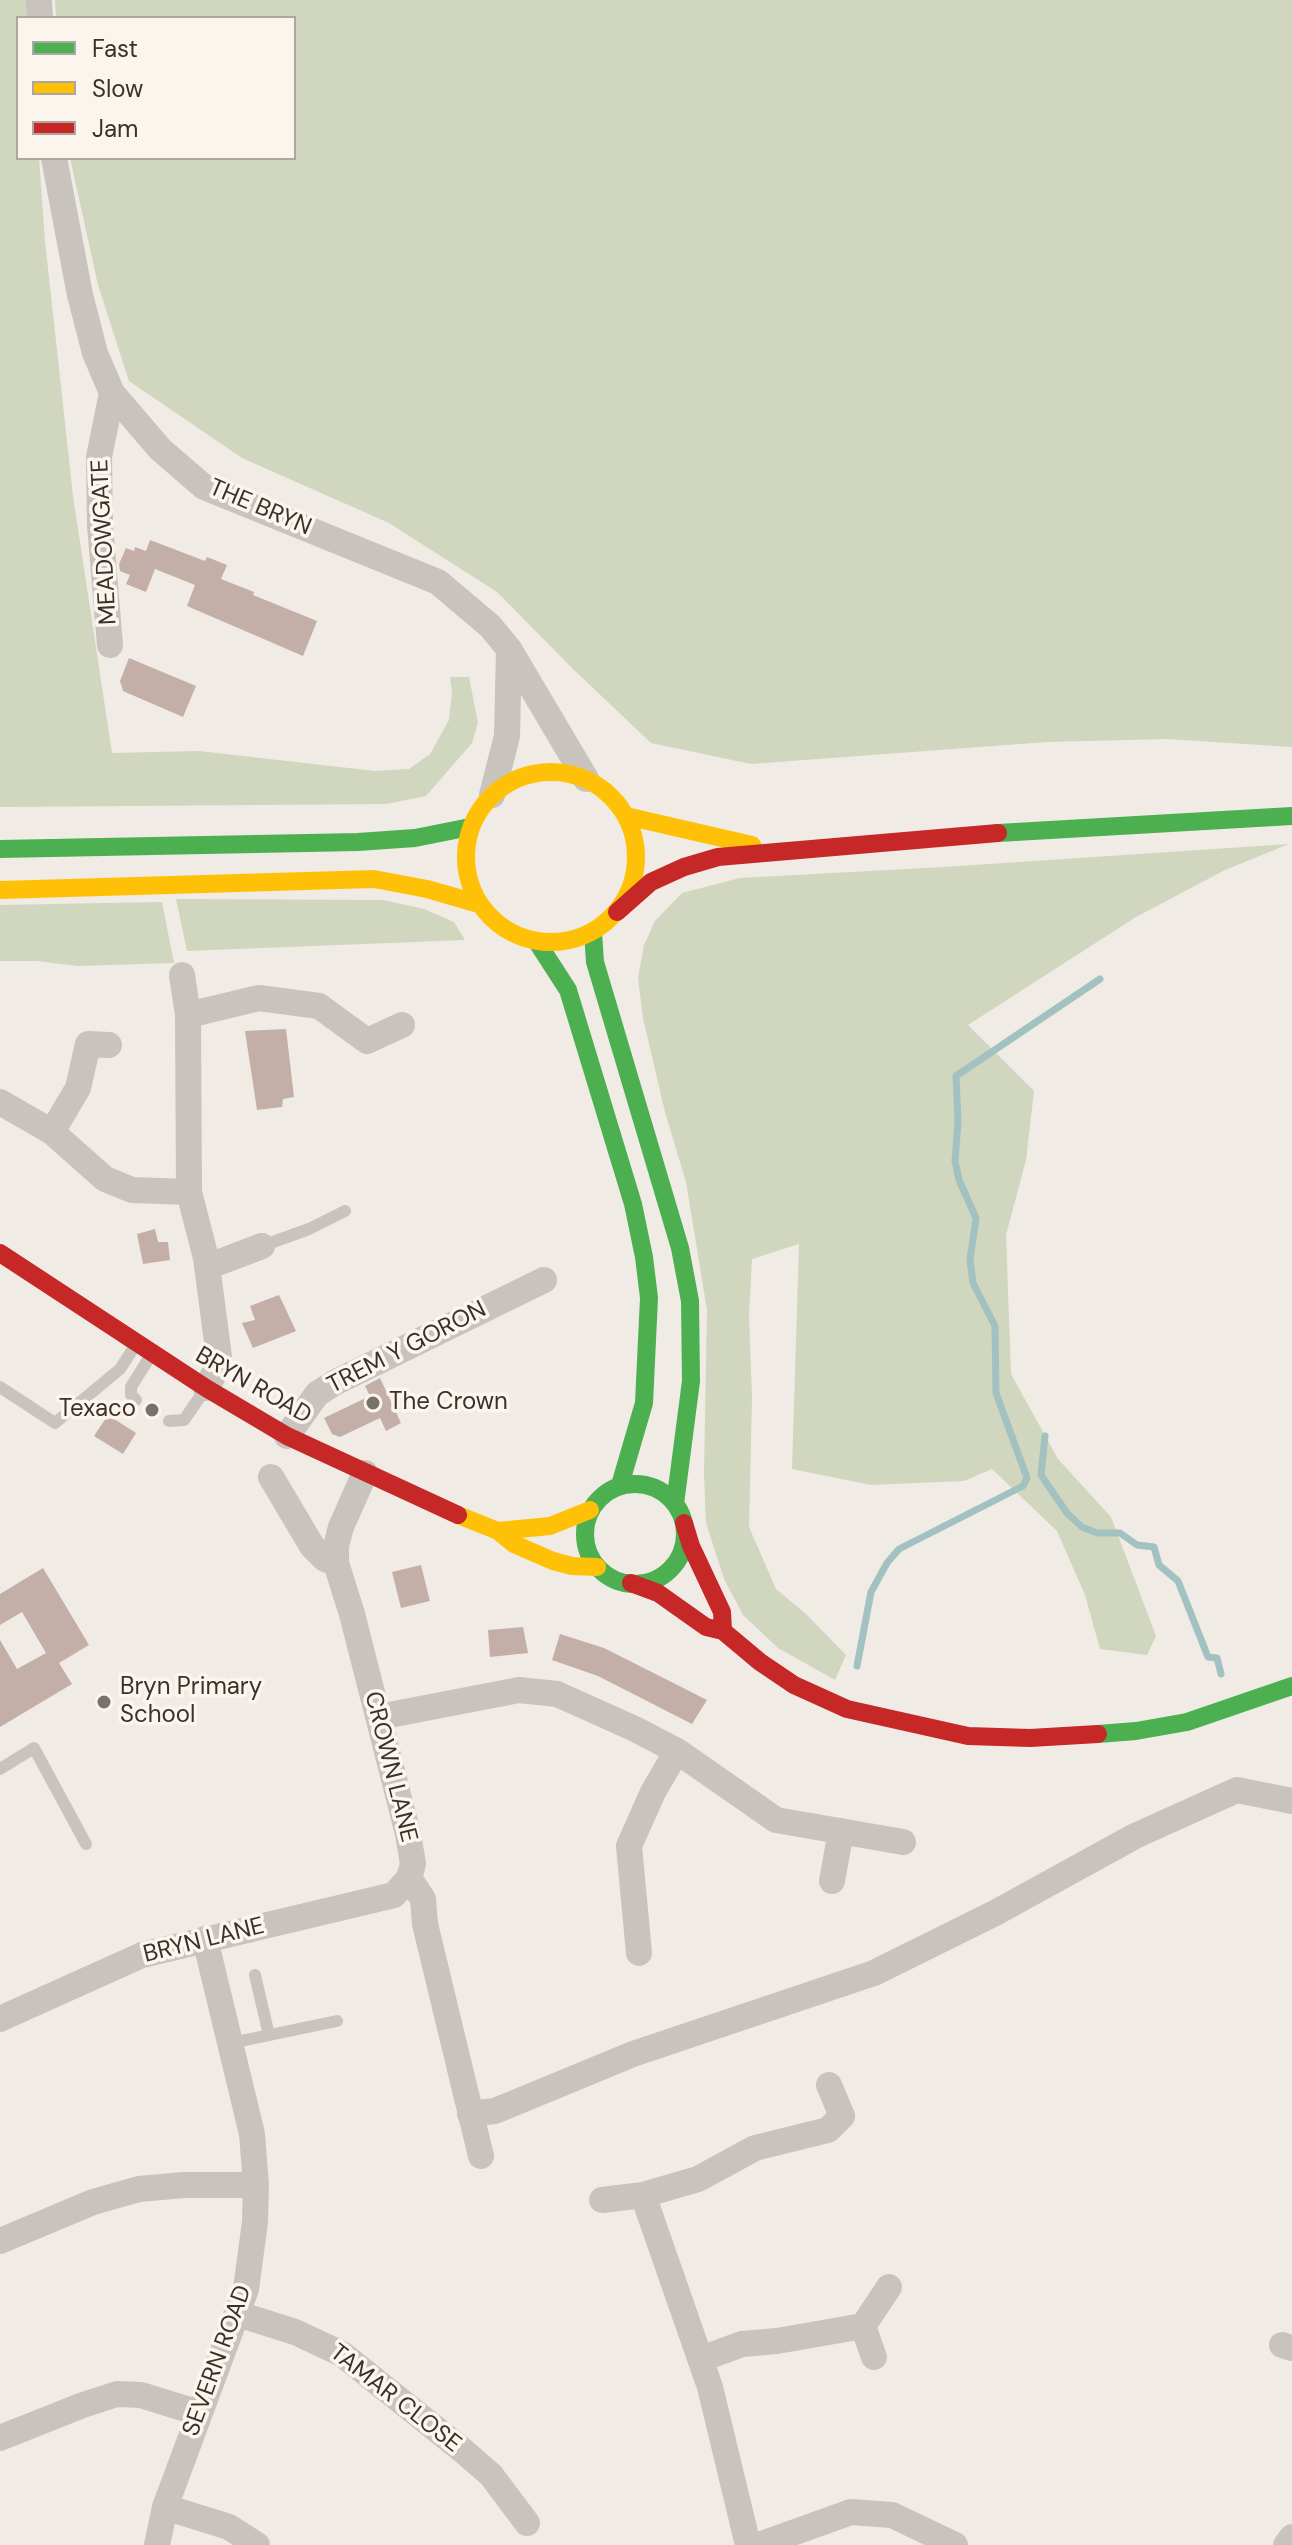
<!DOCTYPE html>
<html>
<head>
<meta charset="utf-8">
<style>
	body { margin:0 }
	#map { position:relative; width:1292px; height:2545px; overflow:hidden; background:#f0ebe5; font-family:"DM Sans",sans-serif }
	canvas { display:block }
	.legend { position:absolute; left:16px; top:16px; width:280px; height:144px; box-sizing:border-box; background:#fbf5ee; border:2px solid #aea6a0; margin:0; padding:10px 14px; list-style:none; font-size:24px; color:#3b302b }
	.legend li { display:flex; align-items:center; gap:16px; height:40px }
	.legend b { width:40px; border:2px solid #aea6a0 }
</style>
</head>
<body>
<div id="map">
<canvas width="1292" height="2545"></canvas>
<ul class="legend">
<li><b style="height:10px;background:#4caf50"></b>Fast</li>
<li><b style="height:10px;background:#ffc107"></b>Slow</li>
<li><b style="height:10px;background:#c62828"></b>Jam</li>
</ul>
</div>
<script>
const g = document.querySelector('canvas').getContext('2d');
g.lineJoin = 'round';
function fillPath(path, color) {
  g.fillStyle = color;
  g.fill(path, 'evenodd');
}
function shape(rows) {
  const path = new Path2D();
  for (const r of rows) {
    if (r.length === 3) {
      path.moveTo(r[0] + r[2], r[1]);
      path.arc(r[0], r[1], r[2], 0, 2 * Math.PI);
      continue;
    }
    path.moveTo(r[0], r[1]);
    for (let i = 2; i < r.length; i += 2) path.lineTo(r[i], r[i + 1]);
  }
  return path;
}
function strokePath(path, color, width, dash) {
  g.strokeStyle = color;
  g.lineWidth = width;
  g.lineCap = dash ? 'butt' : 'round';
  g.setLineDash(dash || []);
  g.stroke(path);
}
function write(font, color, halo, rows, align = 'center') {
  g.font = font + ' "DM Sans",sans-serif';
  g.lineWidth = 7;
  g.setLineDash([]);
  g.textBaseline = 'middle';
  g.strokeStyle = halo;
  g.fillStyle = color;
  for (const [text, x, y, turn = 0] of rows) {
    g.save();
    g.translate(x, y);
    g.rotate((+turn || 0) * Math.PI / 180);
    g.textAlign = isNaN(turn) ? turn : align;
    if (halo) g.strokeText(text, 0, 0);
    g.fillText(text, 0, 0);
    g.restore();
  }
}
const green = shape([
	[0,0,29,0,30,18,18,18,18,158,39,158,45,241,73,496,112,753,199,751,375,771,409,769,430,754,449,720,452,691,450,677,469,677,478,723,472,743,426,796,386,804,0,807],
	[55,0,1292,0,1292,747,1167,739,1047,742,751,764,651,743,573,669,497,592,389,523,242,458,129,381,98,285,70,158,294,158,294,18,56,18],
	[1289,844,1225,870,1136,917,968,1025,1034,1091,1026,1160,1006,1235,1011,1374,1058,1459,1111,1517,1156,1636,1147,1655,1100,1649,1085,1595,1057,1531,992,1469,964,1481,871,1485,792,1469,799,1244,752,1259,749,1316,752,1398,749,1527,776,1589,807,1615,846,1655,835,1680,778,1648,743,1615,724,1579,706,1523,704,1474,707,1310,686,1182,665,1112,643,1018,638,978,644,945,655,921,682,893,740,878,944,867],
	[176,899,383,900,424,909,454,922,465,940,187,951],
	[162,902,174,963,78,966,36,961,0,961,0,905]
]);
const stream = shape([
	[1045,1436,1041,1475,1067,1513,1082,1527,1097,1533,1120,1533,1137,1545,1154,1547,1159,1565,1178,1581,1208,1657,1217,1658,1221,1674],
	[857,1666,871,1592,887,1563,899,1549,1023,1486,1027,1478,996,1393,995,1326,973,1283,970,1260,976,1218,959,1180,955,1161,958,1122,956,1076,1100,979]
]);
const building = shape([
	[150,540,205,561,207,557,227,565,221,579,254,592,253,595,317,621,303,656,187,606,195,585,155,569,146,592,126,584,130,575,120,571,119,564,126,548,134,551,135,547,146,551],
	[129,658,196,686,183,717,123,691,120,681],
	[286,1029,294,1097,283,1099,282,1107,257,1110,245,1031],
	[155,1229,158,1242,168,1242,170,1260,143,1264,137,1234],
	[279,1295,296,1331,253,1348,242,1323,255,1320,250,1306],
	[380,1378,401,1423,386,1431,380,1418,340,1437,332,1434,324,1418,370,1396,365,1386],
	[108,1415,136,1433,123,1454,94,1436],
	[421,1565,430,1601,401,1608,392,1572],
	[43,1568,89,1645,59,1663,72,1684,0,1727,0,1640,17,1669,46,1653,22,1612,0,1625,0,1594],
	[523,1627,528,1653,490,1657,488,1630],
	[560,1634,604,1648,707,1700,692,1724,598,1676,552,1660]
]);
const lane = shape([
	[262,1246,309,1229,345,1211],
	[0,1387,55,1423,120,1369,135,1346],
	[136,1400,131,1395,131,1387,151,1355],
	[169,1421,184,1420,204,1391],
	[0,1769,34,1748,86,1844],
	[255,1975,269,2035],
	[231,2043,337,2021]
]);
const street = shape([
	[39,0,40,18],
	[54,158,80,295,95,353,112,393,160,449,204,487,438,582,490,626,509,649,586,779],
	[110,645,100,525,99,457,112,393],
	[492,795,507,736,509,649],
	[182,975,188,1015,189,1192,206,1258,219,1357,214,1374,206,1388],
	[188,1015,259,998,319,1006,367,1041,402,1025],
	[0,1102,52,1132,105,1179,132,1190,189,1192],
	[52,1132,78,1088,88,1044,109,1045],
	[207,1267,262,1246],
	[287,1436,317,1394,334,1383,544,1280],
	[365,1473,341,1527,336,1546,336,1563,352,1614,408,1834,413,1864,409,1878,423,1899,425,1924,481,2156],
	[271,1477,312,1546,325,1559,336,1563],
	[379,1717,519,1690,557,1694,635,1729,677,1751,776,1820,903,1842],
	[832,1881,841,1831],
	[639,1953,629,1846,653,1792,677,1751],
	[0,2019,142,1955,394,1895,409,1878],
	[470,2114,495,2111,633,2054,874,1973,995,1913,1135,1836,1237,1790,1292,1801],
	[643,2195,698,2179,755,2148,828,2130,842,2116,829,2085],
	[602,2200,643,2195,710,2387,748,2545],
	[0,2241,93,2202,139,2189,184,2185,256,2185],
	[238,2314,295,2332,342,2354,461,2449,491,2475,527,2523],
	[863,2326,874,2357],
	[1282,2345,1292,2348],
	[701,2359,742,2344,777,2341,863,2326,889,2287],
	[0,2438,83,2405,117,2394,141,2395,199,2413],
	[165,2507,229,2527,257,2545],
	[157,2545,165,2507,246,2289,255,2222,256,2185,252,2134,205,1939],
	[759,2545,851,2512,892,2515,955,2545],
	[1286,2545,1292,2537]
]);
const fast = shape([
	[998,833,1292,816],
	[0,849,358,842,415,838,470,827],
	[593,932,595,962,680,1248,690,1301,691,1381,675,1504],
	[537,942,568,990,633,1204,644,1257,649,1298,644,1403,620,1485],
	[635,1534,50],
	[1098,1734,1136,1731,1187,1722,1292,1686]
]);
const slow = shape([
	[551,857,85],
	[626,816,752,845],
	[0,890,374,879,427,889,479,904],
	[458,1515,498,1531,514,1544,553,1561,572,1566,597,1567],
	[498,1531,550,1526,590,1510]
]);
const jam = shape([
	[617,912,651,882,684,867,718,857,998,833],
	[0,1253,206,1388,287,1436,458,1515],
	[684,1523,691,1546,722,1612,723,1631],
	[631,1583,658,1593,706,1627,723,1631,760,1662,794,1685,847,1709,968,1736,1030,1738,1098,1734]
]);
const markers = [
	[373,1403,8,"#7a716c"],
	[152,1410,8,"#7a716c"],
	[104,1702,8,"#7a716c"]
];
const streetNames = [
	["THE BRYN",260,508,23],
	["MEADOWGATE",105,542,-93],
	["TREM Y GORON",407,1348,-27],
	["BRYN ROAD",253,1386,30],
	["CROWN LANE",390,1767,76],
	["BRYN LANE",204,1941,-14],
	["SEVERN ROAD",218,2361,-70],
	["TAMAR CLOSE",395,2399,38]
];
const poiNames = [
	["The Crown",389,1403],
	["Texaco",136,1410,"right"],
	["Bryn Primary",120,1688],
	["School",120,1716]
];
fillPath(green, '#d1d6bf');
strokePath(stream, '#a1c2c1', 7);
fillPath(building, '#c3afa7');
strokePath(lane, '#c9c3be', 12);
strokePath(street, '#c9c3be', 26);
strokePath(fast, '#4caf50', 18);
strokePath(slow, '#ffc107', 18);
strokePath(jam, '#c62828', 18);
for (const [x, y, r, color] of markers) {
  const dot = new Path2D();
  dot.arc(x, y, r, 0, 2 * Math.PI);
  g.fillStyle = color;
  g.fill(dot);
  strokePath(dot, '#fbf5ee', 3);
}
write('24px', '#3b302b', '#fbf5ee', streetNames);
write('24px', '#3b302b', '#fbf5ee', poiNames, 'left');
</script>
</body>
</html>
